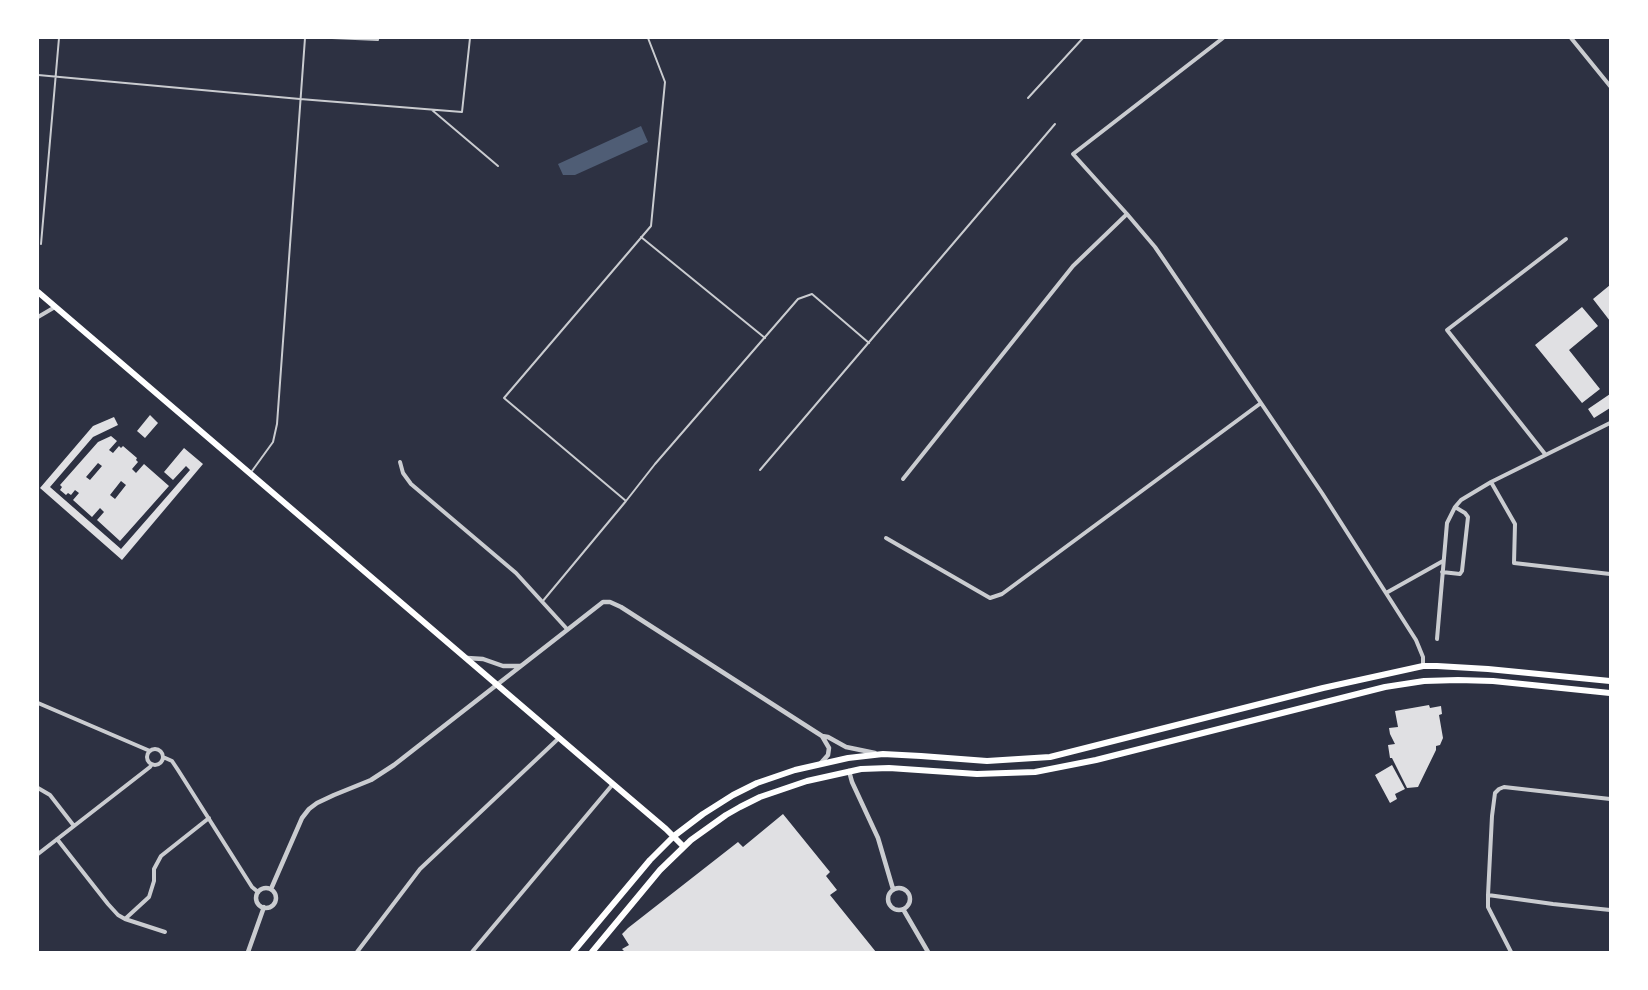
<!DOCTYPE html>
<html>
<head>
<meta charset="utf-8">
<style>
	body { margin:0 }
	#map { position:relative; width:1648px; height:990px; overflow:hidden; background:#2d3142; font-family:"DejaVu Sans",sans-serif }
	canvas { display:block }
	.frame { position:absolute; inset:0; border:39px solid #fff; pointer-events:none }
</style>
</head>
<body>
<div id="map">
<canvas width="1648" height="990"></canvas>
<div class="frame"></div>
</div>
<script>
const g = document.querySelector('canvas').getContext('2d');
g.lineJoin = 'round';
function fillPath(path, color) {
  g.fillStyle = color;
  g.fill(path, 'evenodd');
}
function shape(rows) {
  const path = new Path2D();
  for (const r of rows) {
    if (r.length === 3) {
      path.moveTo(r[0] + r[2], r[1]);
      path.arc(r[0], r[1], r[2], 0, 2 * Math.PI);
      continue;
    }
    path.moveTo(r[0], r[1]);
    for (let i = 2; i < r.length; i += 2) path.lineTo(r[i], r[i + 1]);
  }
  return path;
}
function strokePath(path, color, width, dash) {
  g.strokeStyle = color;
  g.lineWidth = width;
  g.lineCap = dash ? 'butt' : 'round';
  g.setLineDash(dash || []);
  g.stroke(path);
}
const water = shape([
	[641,126,648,142,575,175,563,175,558,164]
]);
const building = shape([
	[1610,285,1610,321,1593,299],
	[1582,307,1598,326,1569,350,1600,389,1582,403,1535,345],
	[1610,394,1610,408,1594,418,1588,409],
	[150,415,158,423,145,438,137,431],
	[114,417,118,425,93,437,50,487,121,549,190,470,186,466,173,480,164,472,184,448,203,464,122,560,40,488,93,426],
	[111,436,117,441,109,450,113,453,119,446,121,448,123,446,137,458,136,460,138,462,132,469,136,473,144,464,169,486,120,541,97,520,104,512,100,508,92,517,73,500,79,493,75,490,71,495,68,493,66,495,60,490,62,487,60,485,98,442],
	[98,463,102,466,90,480,86,477],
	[121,481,126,485,115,499,110,495],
	[1429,705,1430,708,1441,706,1442,714,1439,715,1443,738,1440,745,1436,746,1436,750,1418,787,1407,788,1392,758,1390,758,1388,745,1395,744,1390,734,1389,728,1398,727,1395,711],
	[1392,765,1405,789,1395,794,1397,799,1390,803,1375,775],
	[783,814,830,872,826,876,837,890,830,895,876,952,625,952,622,949,629,945,622,934,628,928,738,842,743,847]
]);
const service = shape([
	[332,38,378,40,378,38],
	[38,75,300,99,462,112,470,38],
	[1028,98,1083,38],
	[432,110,498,166],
	[641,237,765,338],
	[41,244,59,38],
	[760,470,1055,124],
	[252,471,273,442,277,424,305,38],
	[626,501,504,398,651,226,665,82,648,38],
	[542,602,626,501,655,464,798,299,812,294,869,343]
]);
const minor = shape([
	[1223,38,1073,154,1127,214,1155,247,1166,263,1322,493,1416,640,1423,657,1423,666],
	[1571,38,1610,86],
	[38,317,55,307],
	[1545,454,1447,330,1566,239],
	[400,462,403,473,411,484,516,573,567,629],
	[903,479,1073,266,1127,214],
	[1491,482,1515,524,1514,563,1610,574],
	[886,538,990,598,1002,594,1261,403],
	[1442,572,1460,574,1462,571,1468,517,1465,513,1455,507],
	[1386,593,1443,561],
	[1437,639,1447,523,1455,507,1461,500,1491,482,1610,423],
	[38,703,150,751],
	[155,757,8],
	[163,757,172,761,178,770,252,887,258,892],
	[38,788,50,795,74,826],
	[57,839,108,904,118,915,125,919,165,932],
	[38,854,150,767,152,764],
	[1488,895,1553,904,1610,910],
	[125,919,149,897,154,881,154,869,161,856,209,818],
	[357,952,420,869,559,738],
	[472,952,613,784],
	[1511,952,1488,907,1488,895,1492,816,1495,793,1499,789,1504,787,1610,799]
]);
const tertiary = shape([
	[467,658,483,659,503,666,520,666],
	[822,736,828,737,846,747,875,753],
	[849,771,852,782,878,838,893,889],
	[899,899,11],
	[266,898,10],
	[271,889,302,818,309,809,317,803,334,795,371,780,394,765,603,602,610,602,621,607,822,736,829,748,828,755,820,764],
	[903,909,928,952],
	[248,952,264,907]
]);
const primary = shape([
	[38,292,613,784,666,829,683,846],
	[573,952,650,860,674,836,703,814,733,795,757,783,795,770,848,758,883,754,921,756,987,761,1050,757,1323,688,1423,666,1437,666,1488,669,1610,681],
	[592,952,660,870,691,840,726,815,740,807,760,797,807,781,861,769,889,768,977,774,1035,772,1096,760,1385,687,1424,681,1458,680,1493,681,1610,693]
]);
fillPath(water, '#4f5d75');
fillPath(building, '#e0e0e3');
strokePath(service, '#caccd0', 2);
strokePath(minor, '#caccd0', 4);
strokePath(tertiary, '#caccd0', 4.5);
strokePath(primary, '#fff', 6);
</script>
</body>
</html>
